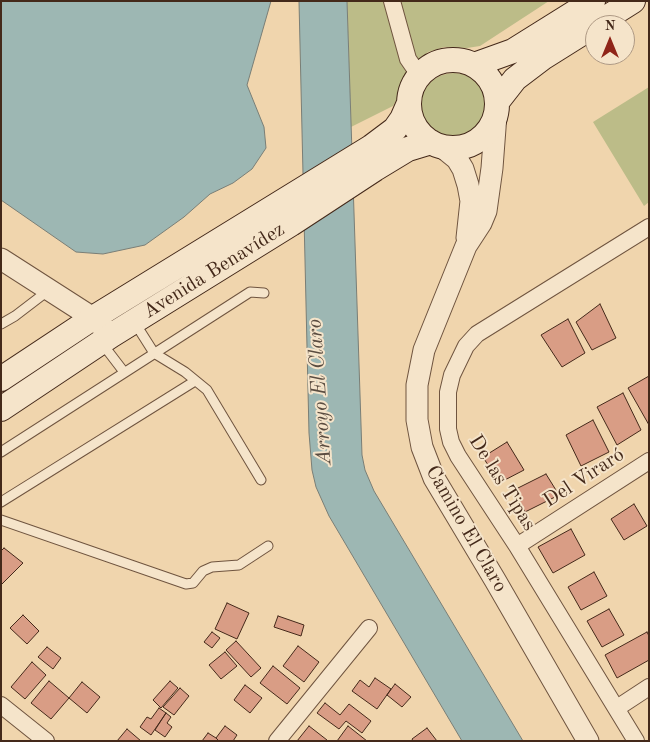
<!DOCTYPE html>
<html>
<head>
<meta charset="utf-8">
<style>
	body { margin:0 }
	#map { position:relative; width:650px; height:742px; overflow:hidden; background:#f0d5ad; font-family:"Old Standard TT",serif }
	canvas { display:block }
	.frame { position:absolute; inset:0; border:2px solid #44291a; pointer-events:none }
	.north { position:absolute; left:585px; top:15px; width:50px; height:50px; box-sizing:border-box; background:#f5e4ca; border:1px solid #ae9984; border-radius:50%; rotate:0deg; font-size:14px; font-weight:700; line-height:20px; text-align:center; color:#44291a }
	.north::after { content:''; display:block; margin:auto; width:18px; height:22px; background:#8f2418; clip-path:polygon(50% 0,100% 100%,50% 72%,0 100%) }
</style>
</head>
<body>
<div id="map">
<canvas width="650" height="742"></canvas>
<div class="frame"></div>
<div class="north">N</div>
</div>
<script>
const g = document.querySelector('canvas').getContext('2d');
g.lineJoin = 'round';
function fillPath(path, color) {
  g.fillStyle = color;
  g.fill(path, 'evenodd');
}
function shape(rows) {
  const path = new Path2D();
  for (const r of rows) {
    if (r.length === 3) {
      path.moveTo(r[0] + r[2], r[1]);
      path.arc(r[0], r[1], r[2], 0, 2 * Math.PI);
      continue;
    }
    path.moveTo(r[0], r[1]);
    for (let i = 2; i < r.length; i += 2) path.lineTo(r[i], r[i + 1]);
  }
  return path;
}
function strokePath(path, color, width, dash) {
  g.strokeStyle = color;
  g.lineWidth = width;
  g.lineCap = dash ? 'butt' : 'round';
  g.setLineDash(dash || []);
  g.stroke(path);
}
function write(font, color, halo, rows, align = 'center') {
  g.font = font + ' "Old Standard TT",serif';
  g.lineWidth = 4;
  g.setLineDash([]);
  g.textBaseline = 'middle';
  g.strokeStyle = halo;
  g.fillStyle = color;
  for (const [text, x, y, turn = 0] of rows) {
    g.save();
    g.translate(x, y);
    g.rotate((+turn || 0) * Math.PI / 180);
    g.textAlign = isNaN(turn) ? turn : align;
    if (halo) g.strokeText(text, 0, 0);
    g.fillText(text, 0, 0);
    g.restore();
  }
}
const green = shape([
	[347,1,549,1,480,46,467,48,444,47,428,52,409,69,400,84,399,96,393,106,351,127],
	[454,107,34],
	[649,87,649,202,644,206,593,122]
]);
const water = shape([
	[1,1,271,1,247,85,264,127,266,148,252,169,233,183,210,194,184,217,145,245,103,254,76,252,1,200,1,1],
	[299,1,347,1,362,455,365,470,374,491,523,741,462,741,329,516,316,487,312,470,309,433,299,1]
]);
const building = shape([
	[600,304,616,338,592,350,576,322,600,304],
	[568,319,585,353,562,367,541,335,568,319],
	[649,376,649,425,628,388,649,376],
	[623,393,641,430,617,445,597,407,623,393],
	[593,420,609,452,581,466,566,435,593,420],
	[507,442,524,470,499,483,483,457,507,442],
	[546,474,559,495,525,512,514,490,546,474],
	[634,504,647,526,624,540,611,519,634,504],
	[571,529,585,555,553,573,538,547,571,529],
	[4,548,23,563,1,585,1,551,4,548],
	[594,572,607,596,581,610,568,587,594,572],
	[227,603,249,613,237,639,215,629,227,603],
	[609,609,624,635,602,647,587,621,609,609],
	[23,615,39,631,27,644,10,628,23,615],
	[278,616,304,625,301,636,274,627,278,616],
	[212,632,220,638,212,648,204,642,212,632],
	[647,632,649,636,649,660,617,678,605,655,647,632],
	[236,641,261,668,251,677,226,650,236,641],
	[298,646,319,662,304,682,283,666,298,646],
	[47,647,61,658,53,669,38,657,47,647],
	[225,652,237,666,221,679,209,665,225,652],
	[32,662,46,675,25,699,11,687,32,662],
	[273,666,300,688,287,704,260,683,273,666],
	[375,678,391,689,377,709,352,691,360,680,369,687,375,678],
	[49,681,69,698,51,719,31,703,49,681],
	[170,681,178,688,161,708,153,700,170,681],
	[82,682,100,697,87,713,69,698,82,682],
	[395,684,411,697,402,707,387,695,395,684],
	[245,685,262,698,250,713,234,700,245,685],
	[180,688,189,696,174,715,163,707,180,688],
	[325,703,340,715,349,704,371,721,362,733,346,721,339,729,317,713,325,703],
	[159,708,166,713,151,735,140,727,147,717,151,719,159,708],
	[166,713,171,717,167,723,172,727,165,737,155,730,166,713],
	[225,726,237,735,233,741,219,741,216,738,225,726],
	[309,726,327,740,326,741,297,741,309,726],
	[348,726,367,741,337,741,348,726],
	[427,728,437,741,413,741,412,739,427,728],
	[127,729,141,741,117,741,127,729],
	[208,733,216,738,219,741,202,741,208,733]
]);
const service = shape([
	[135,323,154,353,185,372,207,390,261,480],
	[1,324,15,316,49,290],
	[101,342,124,372],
	[1,452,250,292,264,293],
	[1,502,195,381],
	[1,520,186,584,193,583,203,571,212,567,239,565,268,546]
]);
const minor = shape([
	[392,1,408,59,419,75],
	[517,546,649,461],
	[1,705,46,741],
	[617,708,649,687],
	[277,741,369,628],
	[636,741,517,546,458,456,451,442,448,429,448,392,452,375,466,346,477,334,649,227]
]);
const tertiary = shape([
	[496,115,492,168,486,211,481,223,466,246,424,350,417,385,417,420,422,447,434,478,495,580,588,741],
	[441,146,457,159,463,169,468,185,471,201,467,238],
	[1,259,93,318,105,329]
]);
const secondary = shape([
	[595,25,633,1],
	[453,104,44],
	[474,65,513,51,593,1],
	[497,102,515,79,544,57,595,25],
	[1,379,93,318,371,147,395,129,402,119,409,103],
	[1,409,112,335,291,224,375,169,408,149,431,142]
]);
const streetNames = [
	["Avenida Benavídez",214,271,-32],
	["Del Viraró",584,478,-33],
	["De las Tipas",502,483,58],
	["Camino El Claro",466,529,60]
];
const waterNames = [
	["Arroyo El Claro",320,392,-94]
];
fillPath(green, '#bcbc88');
fillPath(water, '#9db7b3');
strokePath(water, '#797e76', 1);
fillPath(building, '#d99d85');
strokePath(building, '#44291a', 1);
strokePath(service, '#6f543f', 11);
strokePath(minor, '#6f543f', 18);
strokePath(tertiary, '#6f543f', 23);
strokePath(secondary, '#44291a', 26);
strokePath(service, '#f5e4ca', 9);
strokePath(minor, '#f5e4ca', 16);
strokePath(tertiary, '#f5e4ca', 21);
strokePath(secondary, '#f5e4ca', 24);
write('20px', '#44291a', '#f5e4ca', streetNames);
write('italic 21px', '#5a4c40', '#f5e4ca', waterNames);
</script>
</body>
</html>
